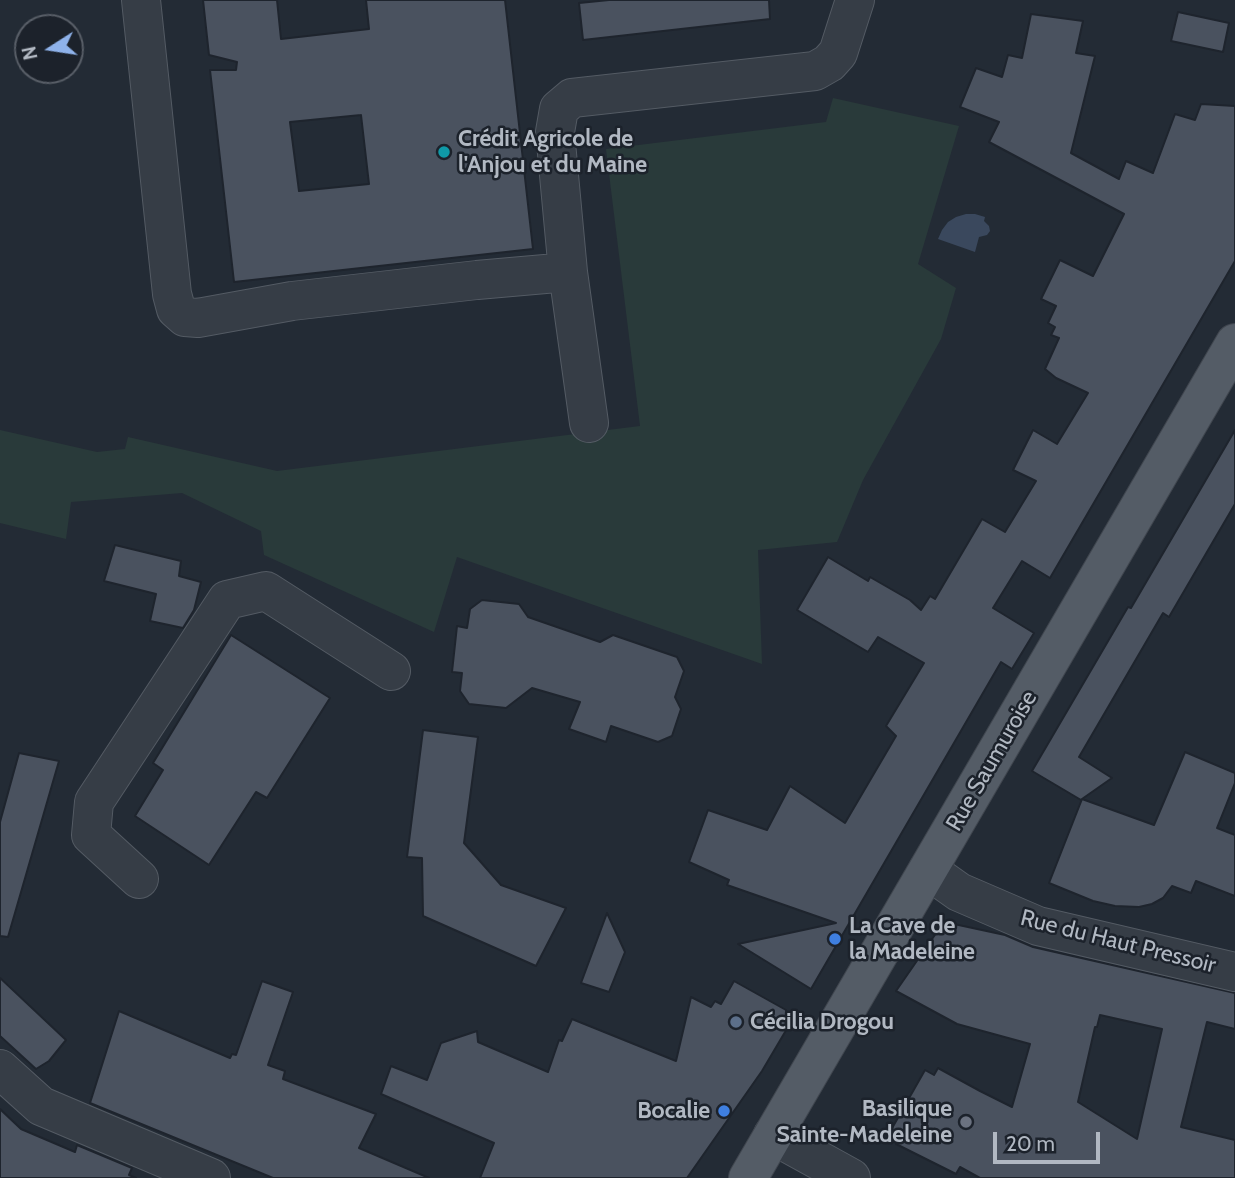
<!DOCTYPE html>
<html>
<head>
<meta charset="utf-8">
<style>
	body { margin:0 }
	#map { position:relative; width:1235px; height:1178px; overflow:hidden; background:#232b35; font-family:Cabin,sans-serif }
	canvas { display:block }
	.north { position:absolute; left:14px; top:14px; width:70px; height:70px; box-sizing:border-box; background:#1c222b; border:2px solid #585e67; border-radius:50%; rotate:258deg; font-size:19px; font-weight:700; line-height:28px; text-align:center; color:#b1b8c2 }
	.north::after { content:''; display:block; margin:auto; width:24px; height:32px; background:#8eb2ea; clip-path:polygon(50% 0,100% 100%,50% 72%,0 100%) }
	.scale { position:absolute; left:993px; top:1132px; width:107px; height:32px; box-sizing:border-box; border:4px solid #b1b8c2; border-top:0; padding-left:9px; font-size:21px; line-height:24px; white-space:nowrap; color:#b1b8c2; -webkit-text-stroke:5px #1c222b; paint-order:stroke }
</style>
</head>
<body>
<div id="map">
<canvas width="1235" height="1178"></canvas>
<div class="north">N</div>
<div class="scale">20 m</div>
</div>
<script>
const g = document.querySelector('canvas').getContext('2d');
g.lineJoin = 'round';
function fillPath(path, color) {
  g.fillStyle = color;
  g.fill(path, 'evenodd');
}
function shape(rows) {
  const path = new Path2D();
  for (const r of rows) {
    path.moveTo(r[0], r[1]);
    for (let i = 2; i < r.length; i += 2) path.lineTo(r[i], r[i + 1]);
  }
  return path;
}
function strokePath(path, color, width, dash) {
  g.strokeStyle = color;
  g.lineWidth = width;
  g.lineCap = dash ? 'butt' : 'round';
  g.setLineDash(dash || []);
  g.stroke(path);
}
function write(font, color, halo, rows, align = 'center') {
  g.font = font + ' Cabin,sans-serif';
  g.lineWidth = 5;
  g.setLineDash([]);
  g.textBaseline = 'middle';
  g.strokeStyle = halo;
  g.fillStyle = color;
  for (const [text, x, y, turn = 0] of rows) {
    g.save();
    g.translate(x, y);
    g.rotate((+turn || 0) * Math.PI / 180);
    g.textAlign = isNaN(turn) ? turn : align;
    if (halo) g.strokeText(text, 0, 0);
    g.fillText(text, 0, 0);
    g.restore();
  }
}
const green = shape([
	[833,98,959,126,918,264,956,288,941,339,863,480,837,542,758,550,762,664,457,557,434,632,264,555,261,531,182,493,71,502,66,539,0,523,0,430,97,452,125,449,128,437,277,471,640,426,606,149,826,122]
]);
const water = shape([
	[966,214,975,214,985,217,984,221,989,226,990,231,987,235,979,237,975,252,938,239,942,230,948,222,956,217]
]);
const building = shape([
	[203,0,277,0,281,39,369,29,366,0,505,0,533,249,234,282,210,70,236,70,237,62,209,55,203,0],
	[361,115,369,184,299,191,290,122,361,115],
	[609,0,769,0,770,19,583,40,579,3,609,0],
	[1178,12,1229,23,1223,52,1171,41,1178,12],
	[1031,14,1083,21,1076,53,1095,56,1071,153,1119,179,1126,161,1153,173,1175,114,1195,120,1201,104,1235,106,1235,261,1050,578,1022,561,993,608,1034,633,1012,669,1001,662,811,989,738,944,836,923,727,885,729,880,689,862,708,810,767,830,790,786,845,823,896,736,886,726,924,663,878,637,868,652,797,610,828,557,868,581,870,577,910,600,921,610,930,596,935,599,982,519,1005,532,1036,481,1013,470,1033,430,1057,444,1088,393,1056,378,1045,369,1059,338,1051,335,1055,327,1048,323,1056,306,1041,299,1060,260,1093,276,1124,214,989,142,999,122,960,107,976,68,1002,77,1008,55,1022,58,1031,14],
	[1235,430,1235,504,1169,617,1163,613,1079,757,1112,778,1082,799,1154,825,1185,752,1235,773,1235,783,1217,828,1235,835,1235,896,1196,881,1191,893,1172,886,1163,898,1152,904,1139,907,1115,906,1093,901,1049,883,1082,799,1081,800,1032,771,1128,607,1131,608,1235,430],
	[115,545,181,561,179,576,201,582,194,610,183,628,150,621,156,594,104,581,115,545],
	[482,600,519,604,528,617,600,642,613,635,677,657,684,671,675,697,681,709,672,736,658,742,611,726,606,742,569,729,580,702,532,688,506,708,469,704,460,691,462,673,452,672,457,626,467,628,470,609,482,600],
	[231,635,330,698,267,798,256,792,209,865,135,816,163,770,153,763,231,635],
	[423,730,478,737,464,843,501,885,566,908,536,966,423,916,422,858,407,857,423,730],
	[19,753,59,761,8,937,0,936,0,822,19,753],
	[607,913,625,952,609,992,581,983,607,913],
	[954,924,1005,935,1033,947,1235,993,1235,1029,1207,1022,1181,1127,1235,1140,1235,1178,980,1178,960,1167,956,1174,896,1144,901,1135,891,1130,925,1070,934,1075,938,1068,980,1091,1012,1107,1030,1044,957,1024,896,991,939,929,954,924],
	[1100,1015,1162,1029,1137,1139,1078,1102,1095,1027,1097,1027,1100,1015],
	[0,978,66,1040,49,1061,36,1069,0,1036,0,978],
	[262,981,293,992,268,1065,285,1071,283,1079,376,1114,359,1148,429,1178,273,1178,90,1103,119,1011,230,1058,232,1054,236,1055,262,981],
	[734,981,786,1010,788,1027,762,1071,687,1178,480,1178,494,1143,381,1094,391,1066,427,1080,441,1043,477,1031,478,1042,548,1072,559,1040,562,1041,572,1019,676,1061,691,997,711,1007,715,1001,721,1004,734,981],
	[0,1109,21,1129,75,1152,77,1145,132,1168,129,1175,136,1178,0,1178,0,1109]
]);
const minor = shape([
	[141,0,172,294,176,309,185,317,198,318,292,301,477,280,568,272],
	[589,423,568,272,555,132,559,109,572,98,815,71,829,63,838,53,855,0],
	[928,870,959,892,1038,926,1235,972],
	[139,879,91,835,94,802,227,600,266,591,391,671],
	[0,1069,41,1106,211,1178],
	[773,1135,851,1178]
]);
const major = shape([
	[748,1178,1235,343]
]);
const markers = [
	[444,152,7,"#0f9aa8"],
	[835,939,7,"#3f7fe0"],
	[736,1022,7,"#5c6f8a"],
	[724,1111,7,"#3f7fe0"],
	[966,1122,7,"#6b7280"]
];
const poiNames = [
	["Crédit Agricole de",458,139],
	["l'Anjou et du Maine",458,165],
	["La Cave de",849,926],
	["la Madeleine",849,952],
	["Cécilia Drogou",750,1022],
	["Basilique",952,1109,"right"],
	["Sainte-Madeleine",952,1135,"right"],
	["Bocalie",710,1111,"right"]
];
const streetNames = [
	["Rue Saumuroise",992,761,-60],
	["Rue du Haut Pressoir",1118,942,14]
];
fillPath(green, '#293a3a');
fillPath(water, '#3a485d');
fillPath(building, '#4a525f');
strokePath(building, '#1e242d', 2);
strokePath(minor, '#545b64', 40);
strokePath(major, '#40464f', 40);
strokePath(minor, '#363d46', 38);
strokePath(major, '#545c66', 38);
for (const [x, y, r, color] of markers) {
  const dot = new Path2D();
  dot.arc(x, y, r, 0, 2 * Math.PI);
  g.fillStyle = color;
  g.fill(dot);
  strokePath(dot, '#1c222b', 2.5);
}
write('bold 23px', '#b1b8c2', '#1c222b', poiNames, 'left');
write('23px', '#b1b8c2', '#1c222b', streetNames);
</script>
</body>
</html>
